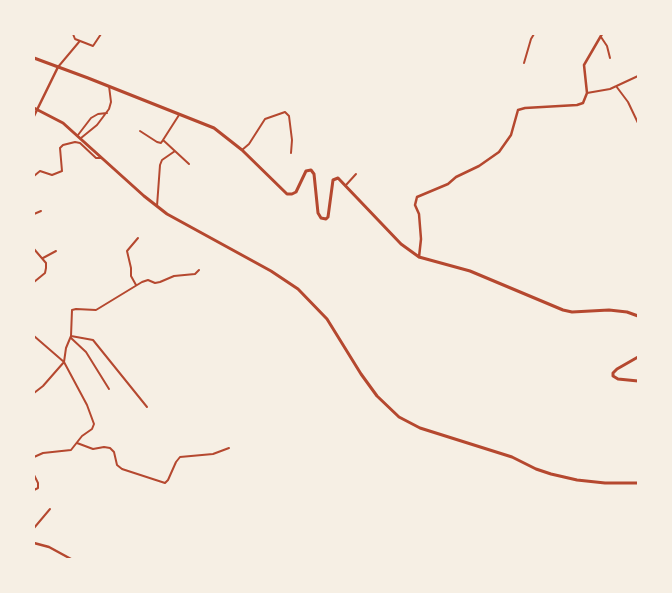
<!DOCTYPE html>
<html>
<head>
<meta charset="utf-8">
<style>
	body { margin:0 }
	#map { position:relative; width:672px; height:593px; overflow:hidden; background:#f6efe4; font-family:"PT Sans",sans-serif }
	canvas { display:block }
	.frame { position:absolute; inset:0; border:35px solid #f6efe4; pointer-events:none }
</style>
</head>
<body>
<div id="map">
<canvas width="672" height="593"></canvas>
<div class="frame"></div>
</div>
<script>
const g = document.querySelector('canvas').getContext('2d');
g.lineJoin = 'round';
function shape(rows) {
  const path = new Path2D();
  for (const r of rows) {
    path.moveTo(r[0], r[1]);
    for (let i = 2; i < r.length; i += 2) path.lineTo(r[i], r[i + 1]);
  }
  return path;
}
function strokePath(path, color, width, dash) {
  g.strokeStyle = color;
  g.lineWidth = width;
  g.lineCap = dash ? 'butt' : 'round';
  g.setLineDash(dash || []);
  g.stroke(path);
}
const minor = shape([
	[73,34,75,39,93,46,101,34],
	[601,37,607,46,610,58],
	[524,63,531,39,534,34],
	[58,67,79,42],
	[616,86,628,102,638,123],
	[587,93,610,89,638,76],
	[140,131,157,142,161,143,163,140],
	[78,135,91,118,98,114,107,113],
	[81,138,97,125,109,109,111,102,109,86],
	[163,140,189,164],
	[163,140,179,115],
	[242,150,249,144,265,119,285,112,289,116,292,140,291,153],
	[34,176,40,171,52,175,62,171,60,148,63,145,75,142,80,143,96,158,101,158],
	[346,185,356,174],
	[157,206,160,165,162,160,175,151],
	[34,214,41,211],
	[34,249,46,263,46,268,45,273,34,282],
	[43,258,56,251],
	[136,285,131,276,131,268,127,251,138,238],
	[34,336,64,362,87,405,94,424,92,429,82,436,71,450,43,453,34,457],
	[71,336,93,340,147,407],
	[71,338,86,352,109,389],
	[34,393,43,386,64,362,66,348,71,336,72,310,76,309,96,310,142,282,148,280,155,283,160,282,174,276,195,274,199,270],
	[77,443,93,449,104,447,110,448,114,452,117,465,122,469,165,483,168,480,176,462,180,457,213,454,229,448],
	[34,475,38,483,38,488,34,490],
	[34,528,50,509]
]);
const tertiary = shape([
	[34,116,58,67],
	[419,257,421,239,419,214,415,205,417,197,448,184,456,177,479,166,499,152,511,135,518,110,525,108,577,105,583,103,587,93,584,65,602,34],
	[34,543,49,547,71,559]
]);
const secondary = shape([
	[34,58,88,78,214,128,242,150,287,194,292,194,296,192,306,171,311,170,314,174,318,213,321,218,326,219,328,217,333,180,338,178,401,244,419,257,470,271,563,310,572,312,609,310,627,312,638,316],
	[638,357,617,369,613,373,613,376,618,379,638,381]
]);
const primary = shape([
	[34,108,63,123,144,196,167,214,271,271,298,289,327,319,361,374,377,396,399,417,420,428,512,457,536,469,551,474,577,480,605,483,638,483]
]);
strokePath(minor, '#b5482f', 2);
strokePath(tertiary, '#b5482f', 2.5);
strokePath(secondary, '#b5482f', 3);
strokePath(primary, '#b5482f', 3);
</script>
</body>
</html>
